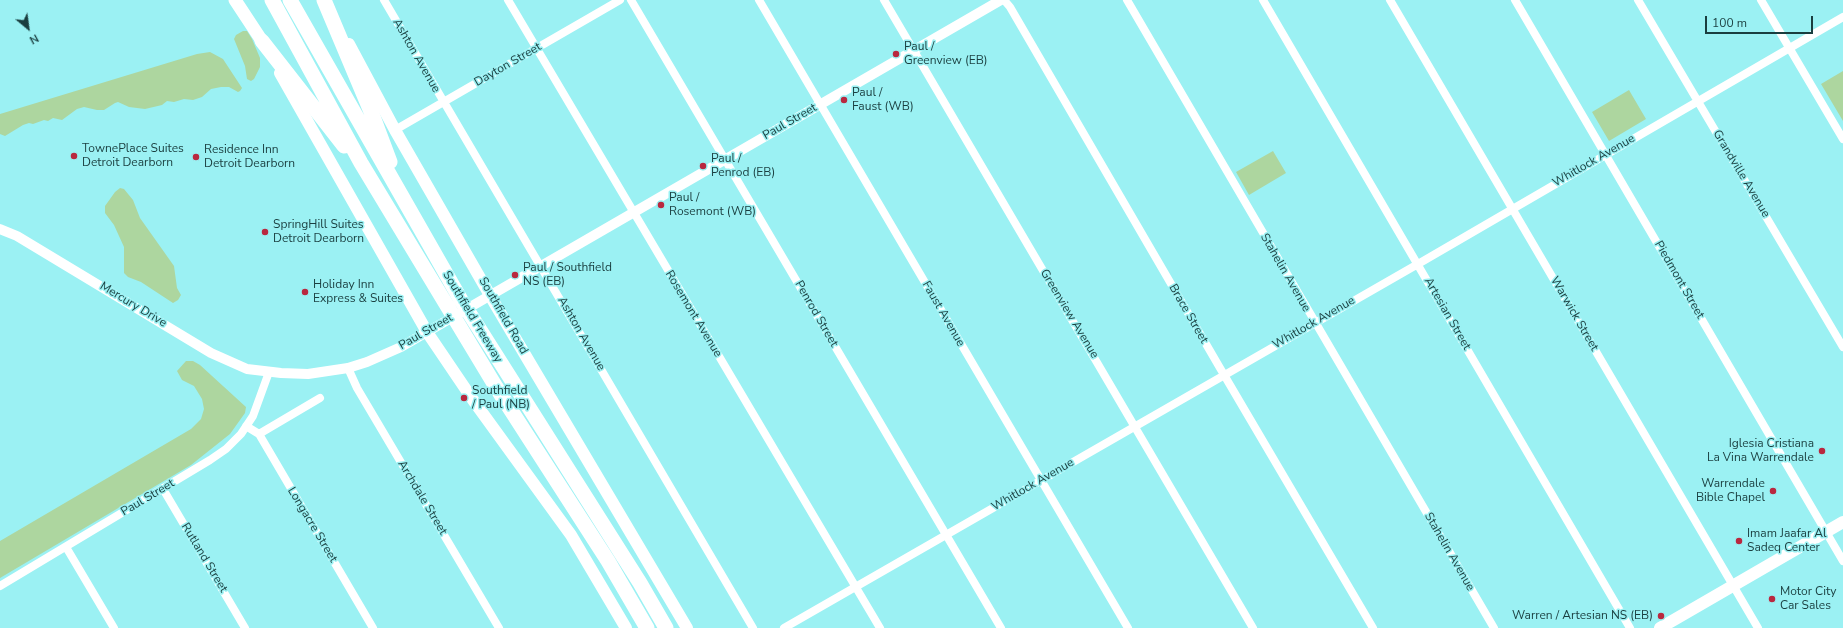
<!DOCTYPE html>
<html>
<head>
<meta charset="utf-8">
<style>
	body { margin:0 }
	#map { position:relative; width:1843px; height:628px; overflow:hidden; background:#9bf1f3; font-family:"Nunito Sans",sans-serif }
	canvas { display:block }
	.north { position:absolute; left:8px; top:8px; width:40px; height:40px; -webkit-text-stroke:3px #9bf1f3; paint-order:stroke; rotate:151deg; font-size:11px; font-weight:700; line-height:16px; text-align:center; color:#1a3e3f }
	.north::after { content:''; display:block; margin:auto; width:14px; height:18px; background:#1a3e3f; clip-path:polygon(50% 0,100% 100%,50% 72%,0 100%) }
	.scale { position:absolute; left:1705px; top:16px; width:108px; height:18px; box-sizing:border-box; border:2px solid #1a3e3f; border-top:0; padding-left:5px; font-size:12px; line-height:14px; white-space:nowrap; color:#1a3e3f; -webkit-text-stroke:3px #9bf1f3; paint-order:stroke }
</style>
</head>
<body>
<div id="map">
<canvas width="1843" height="628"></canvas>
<div class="north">N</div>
<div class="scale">100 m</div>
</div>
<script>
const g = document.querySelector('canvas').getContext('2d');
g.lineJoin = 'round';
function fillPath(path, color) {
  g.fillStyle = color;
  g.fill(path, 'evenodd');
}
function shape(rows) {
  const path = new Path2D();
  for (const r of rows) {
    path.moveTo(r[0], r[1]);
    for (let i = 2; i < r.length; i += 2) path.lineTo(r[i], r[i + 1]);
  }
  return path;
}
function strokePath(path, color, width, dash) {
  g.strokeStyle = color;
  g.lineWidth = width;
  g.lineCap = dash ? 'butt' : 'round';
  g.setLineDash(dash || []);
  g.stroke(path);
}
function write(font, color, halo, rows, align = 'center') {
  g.font = font + ' "Nunito Sans",sans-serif';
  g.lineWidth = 3;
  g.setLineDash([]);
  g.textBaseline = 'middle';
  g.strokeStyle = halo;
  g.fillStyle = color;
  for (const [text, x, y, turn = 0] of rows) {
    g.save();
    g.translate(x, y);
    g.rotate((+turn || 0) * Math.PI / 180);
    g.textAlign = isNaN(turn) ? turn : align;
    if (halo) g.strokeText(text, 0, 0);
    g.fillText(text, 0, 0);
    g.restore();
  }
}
const green = shape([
	[243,31,247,31,252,39,260,58,260,67,254,79,251,81,247,79,245,66,234,39,236,35],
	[210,52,223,59,242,88,240,91,238,92,229,87,221,87,211,89,202,97,193,100,184,99,174,102,167,101,162,105,145,109,129,107,118,102,115,103,104,110,97,110,84,107,77,109,62,120,53,118,48,121,44,120,33,124,29,123,23,125,5,136,0,134,0,114,197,54],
	[1843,71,1843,121,1821,84],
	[1629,90,1646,119,1609,141,1592,112],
	[1273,151,1286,173,1249,195,1236,172],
	[120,188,124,189,133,200,140,218,174,266,177,288,181,295,178,300,173,303,141,282,128,277,124,273,124,247,114,225,105,213,105,206,115,192],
	[186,361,193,361,200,365,246,407,245,413,230,434,191,465,0,578,0,541,191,429,201,419,204,409,202,399,194,386,182,380,177,371]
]);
const minor = shape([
	[384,0,753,628],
	[508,0,880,628],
	[631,0,1001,628],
	[759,0,1128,628],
	[884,0,1253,628],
	[1004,0,1010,7,1220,368,1373,628],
	[1127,0,1494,628],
	[1263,0,1630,628],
	[1390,0,1758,628],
	[1515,0,1843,561],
	[1638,0,1843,347],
	[1761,0,1843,139],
	[395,130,620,0],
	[348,368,357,388,499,628],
	[246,426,259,434,373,628],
	[259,434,320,398],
	[163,489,245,628],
	[66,547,114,628],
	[0,586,210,460,226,449,241,434,253,416,269,372],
	[784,628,1418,264,1843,17]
]);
const tertiary = shape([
	[0,229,17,236,211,353,247,369,281,373,308,374,348,368,367,362,401,347,1001,0]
]);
const secondary = shape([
	[349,44,395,130,495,304,687,628],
	[280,73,427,332,473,400,571,535,626,628],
	[1660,628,1843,522]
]);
const primary = shape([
	[235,0,262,41]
]);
const motorway = shape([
	[272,0,361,163,496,387,608,561,647,628],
	[290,0,461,300,640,583,666,628],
	[324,0,372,114,390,162],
	[262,41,344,146]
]);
const markers = [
	[896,54,4,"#b9283f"],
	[844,100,4,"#b9283f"],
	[74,156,4,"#b9283f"],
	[196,157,4,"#b9283f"],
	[703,166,4,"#b9283f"],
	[661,205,4,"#b9283f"],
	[265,232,4,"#b9283f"],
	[515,275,4,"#b9283f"],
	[305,292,4,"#b9283f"],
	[464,398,4,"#b9283f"],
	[1822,451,4,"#b9283f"],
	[1773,491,4,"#b9283f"],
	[1739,541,4,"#b9283f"],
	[1772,599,4,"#b9283f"],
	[1661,616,4,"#b9283f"]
];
const poiNames = [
	["Paul /",904,47],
	["Greenview (EB)",904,61],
	["Paul /",852,93],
	["Faust (WB)",852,107],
	["TownePlace Suites",82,149],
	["Detroit Dearborn",82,163],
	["Residence Inn",204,150],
	["Detroit Dearborn",204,164],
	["Paul /",711,159],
	["Penrod (EB)",711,173],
	["Paul /",669,198],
	["Rosemont (WB)",669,212],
	["SpringHill Suites",273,225],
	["Detroit Dearborn",273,239],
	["Paul / Southfield",523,268],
	["NS (EB)",523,282],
	["Holiday Inn",313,285],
	["Express & Suites",313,299],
	["Southfield",472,391],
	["/ Paul (NB)",472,405],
	["Iglesia Cristiana",1814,444,"right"],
	["La Vina Warrendale",1814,458,"right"],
	["Warrendale",1765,484,"right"],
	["Bible Chapel",1765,498,"right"],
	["Imam Jaafar Al",1747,534],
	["Sadeq Center",1747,548],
	["Motor City",1780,592],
	["Car Sales",1780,606],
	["Warren / Artesian NS (EB)",1653,616,"right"]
];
const streetNames = [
	["Ashton Avenue",416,56,60],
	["Dayton Street",508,65,-30],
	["Paul Street",790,122,-30],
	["Whitlock Avenue",1594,161,-30],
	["Grandville Avenue",1741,174,59],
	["Stahelin Avenue",1285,273,60],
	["Piedmont Street",1679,280,60],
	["Mercury Drive",133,305,31],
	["Rosemont Avenue",693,314,59],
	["Penrod Street",816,314,60],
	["Faust Avenue",943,314,60],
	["Greenview Avenue",1069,314,59],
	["Brace Street",1188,314,60],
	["Artesian Street",1447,314,60],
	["Warwick Street",1574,314,60],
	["Southfield Road",503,316,60],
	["Southfield Freeway",472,317,59],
	["Whitlock Avenue",1314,323,-30],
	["Paul Street",426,332,-30],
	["Ashton Avenue",581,334,60],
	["Whitlock Avenue",1033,485,-30],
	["Paul Street",148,498,-31],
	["Archdale Street",422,498,59],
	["Longacre Street",312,525,59],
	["Stahelin Avenue",1449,552,60],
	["Rutland Street",204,558,59]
];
fillPath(green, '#add69f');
strokePath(minor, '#fff', 8);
strokePath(tertiary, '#fff', 10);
strokePath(secondary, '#fff', 12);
strokePath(primary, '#fff', 13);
strokePath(motorway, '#fff', 15);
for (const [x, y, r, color] of markers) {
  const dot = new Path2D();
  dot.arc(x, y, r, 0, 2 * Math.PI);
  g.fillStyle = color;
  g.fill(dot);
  strokePath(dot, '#9bf1f3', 1.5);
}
write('12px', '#1a3e3f', '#9bf1f3', poiNames, 'left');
write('12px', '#1a3e3f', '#9bf1f3', streetNames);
</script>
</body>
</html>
